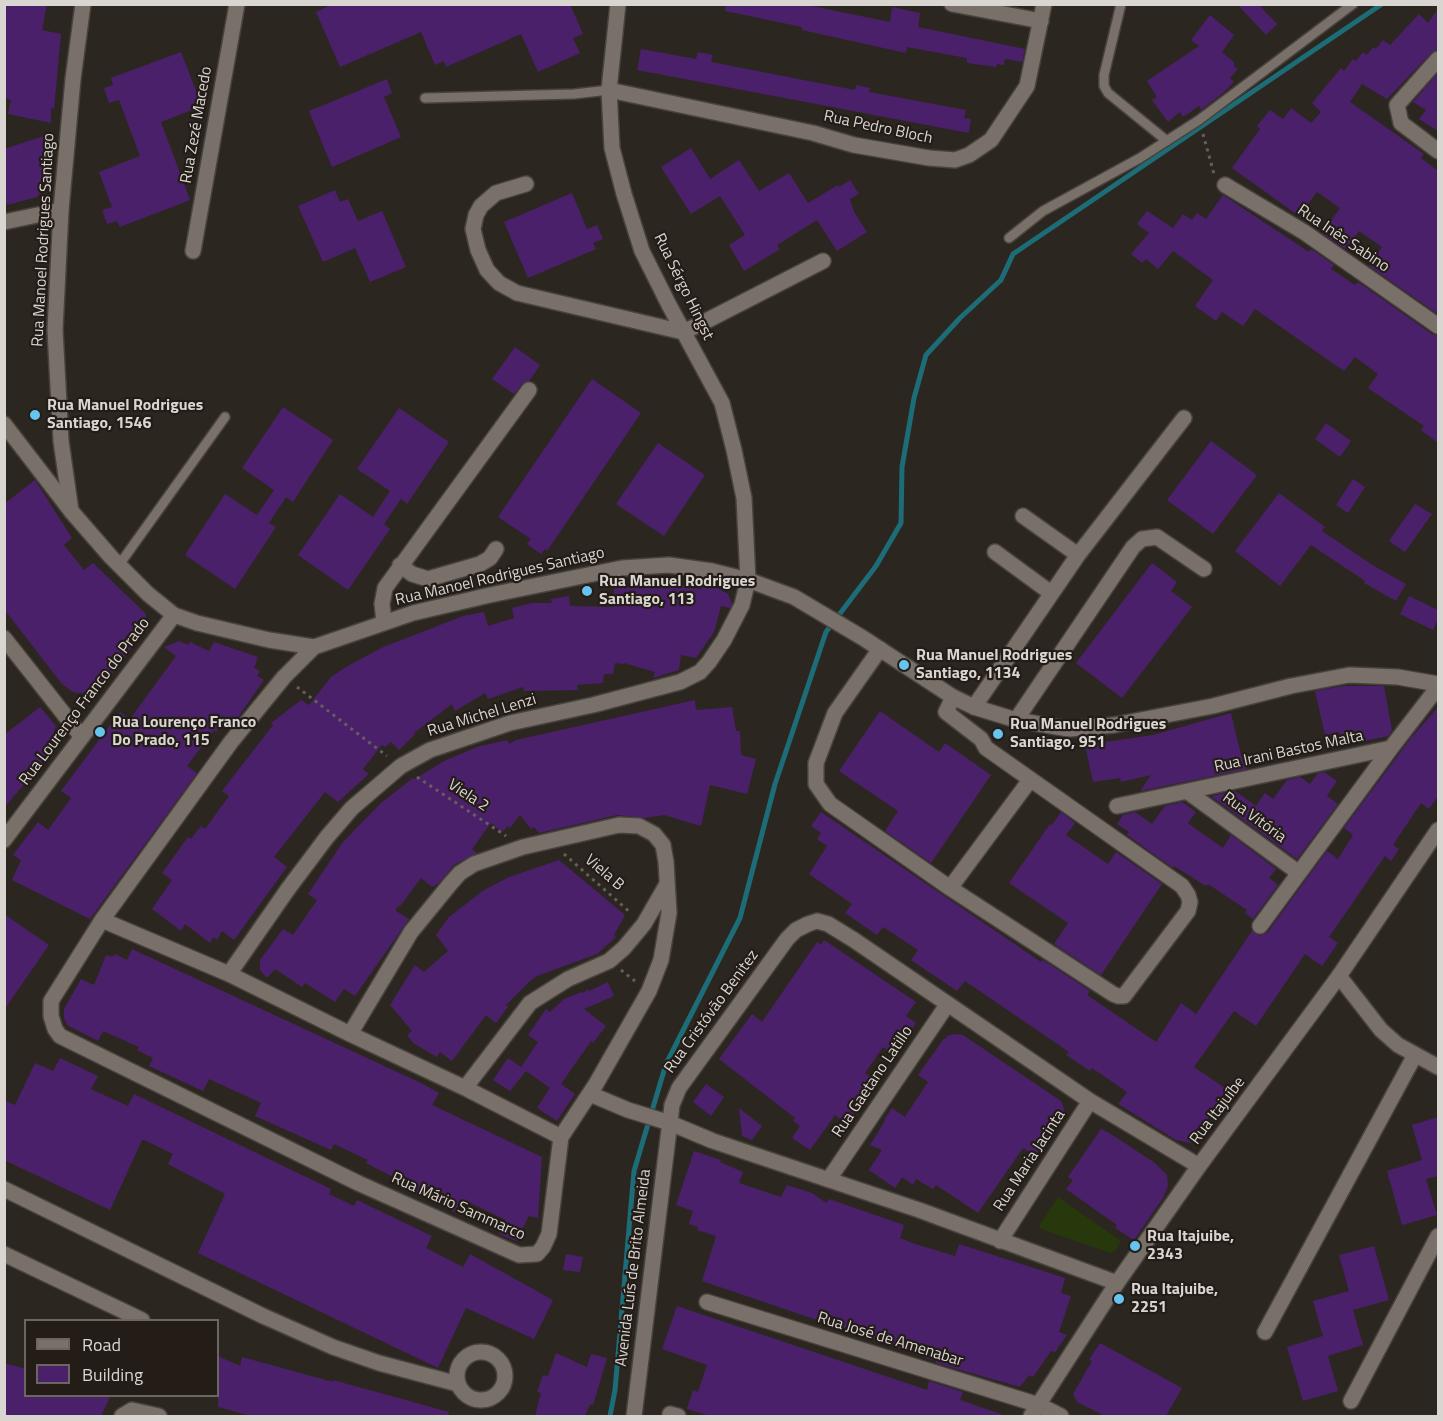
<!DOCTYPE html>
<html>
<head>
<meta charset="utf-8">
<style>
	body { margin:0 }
	#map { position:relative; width:1443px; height:1421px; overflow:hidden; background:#2c2620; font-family:"Titillium Web",sans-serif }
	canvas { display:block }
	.frame { position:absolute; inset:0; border:6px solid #d9d5d1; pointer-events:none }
	.legend { position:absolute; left:24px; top:1319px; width:195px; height:78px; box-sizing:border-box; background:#231c17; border:2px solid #6c6661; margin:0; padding:8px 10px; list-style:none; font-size:18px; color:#d9d5d1 }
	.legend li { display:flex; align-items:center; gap:12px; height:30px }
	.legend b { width:30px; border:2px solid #6c6661 }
</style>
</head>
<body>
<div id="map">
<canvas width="1443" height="1421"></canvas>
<div class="frame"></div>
<ul class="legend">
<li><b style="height:8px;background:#787069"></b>Road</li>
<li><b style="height:16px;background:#4b206a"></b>Building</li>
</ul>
</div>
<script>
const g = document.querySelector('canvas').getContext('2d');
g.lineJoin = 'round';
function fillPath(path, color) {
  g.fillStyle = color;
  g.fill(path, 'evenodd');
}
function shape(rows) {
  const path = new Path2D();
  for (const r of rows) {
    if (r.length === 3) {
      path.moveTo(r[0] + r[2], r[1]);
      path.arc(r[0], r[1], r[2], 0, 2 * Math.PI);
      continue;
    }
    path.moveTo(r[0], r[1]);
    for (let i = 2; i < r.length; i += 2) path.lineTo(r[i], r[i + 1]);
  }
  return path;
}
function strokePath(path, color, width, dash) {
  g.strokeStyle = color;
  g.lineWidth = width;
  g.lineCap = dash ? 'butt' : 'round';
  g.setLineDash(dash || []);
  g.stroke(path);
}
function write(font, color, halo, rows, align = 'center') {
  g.font = font + ' "Titillium Web",sans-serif';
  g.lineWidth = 4.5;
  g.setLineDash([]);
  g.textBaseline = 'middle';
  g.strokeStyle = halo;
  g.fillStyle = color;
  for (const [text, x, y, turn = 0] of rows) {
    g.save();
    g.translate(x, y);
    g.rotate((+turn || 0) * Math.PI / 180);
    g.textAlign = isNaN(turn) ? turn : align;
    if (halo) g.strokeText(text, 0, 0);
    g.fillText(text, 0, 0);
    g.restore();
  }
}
const green = shape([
	[1058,1197,1121,1241,1115,1251,1110,1253,1041,1229,1039,1226]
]);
const stream = shape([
	[610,1416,615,1390,634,1171,666,1064,740,918,775,784,826,632,876,566,901,523,902,467,914,398,926,355,960,318,1001,280,1013,254,1382,4]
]);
const building = shape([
	[4,4,47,4,42,30,61,34,54,109,51,108,51,123,8,114,11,100,4,98],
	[333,4,570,4,583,34,573,38,580,53,538,72,521,34,446,67,444,61,435,65,421,32,340,67,316,12],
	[726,4,802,4,890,22,892,7,920,13,918,27,1025,49,1022,62,1005,59,1004,65,997,64,996,67,967,63,967,58,961,57,907,47,906,53,802,30,802,27,725,11],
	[1237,4,1258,4,1277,24,1266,35],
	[1438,9,1438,49,1431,53,1387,99,1362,84,1350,102,1424,154,1421,158,1438,171,1438,314,1369,266,1382,247,1359,231,1345,249,1322,233,1340,208,1317,192,1299,216,1232,168,1260,129,1257,126,1270,110,1283,119,1291,108,1311,123,1321,112,1312,103,1341,68,1344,71,1353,59,1356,61,1363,52,1367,55,1373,47,1376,49,1383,40,1390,45,1419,14,1428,23],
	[1210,15,1234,35,1222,52,1234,62,1234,66,1238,69,1230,78,1234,82,1223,93,1201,110,1199,106,1183,117,1180,112,1168,122,1152,100,1157,97,1147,81,1199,46,1191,40],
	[641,49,696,59,698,52,713,55,711,62,855,90,856,85,870,88,869,92,966,110,964,118,971,119,969,133,637,70],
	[181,52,202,106,161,122,190,200,120,227,117,221,107,224,102,210,112,207,99,172,140,156,119,100,109,103,104,88,113,85,111,78],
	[1438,73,1438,131,1419,119,1426,110,1413,102],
	[387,79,392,93,384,97,401,137,332,167,309,111],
	[50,134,48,177,43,189,37,197,7,205,4,198,4,149],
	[691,148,710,179,739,160,759,191,789,173,808,203,838,185,839,187,850,180,859,194,850,199,854,212,867,232,837,251,817,220,777,245,780,249,744,271,729,245,745,235,720,196,691,214,661,167],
	[335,190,340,202,348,199,358,221,382,211,406,267,370,282,355,248,323,262,298,206],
	[572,193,587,229,597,225,603,239,593,243,596,249,528,278,504,222],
	[1223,195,1309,252,1311,249,1334,265,1331,269,1355,285,1358,282,1432,334,1438,336,1438,443,1421,430,1424,426,1368,388,1378,374,1355,357,1344,371,1255,309,1243,326,1222,312,1216,321,1195,306,1213,280,1173,251,1158,269,1146,259,1142,263,1131,254,1149,233,1137,224,1147,211,1173,228,1183,214,1192,220,1197,213,1206,219],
	[515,347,540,365,530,380,522,384,514,394,492,379],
	[592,379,641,413,547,551,545,549,541,554,527,544,531,539,498,517],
	[283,407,333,440,293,502,286,497,269,523,276,527,235,589,185,555,225,494,257,515,274,490,242,468],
	[399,408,449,442,407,504,401,499,384,524,390,529,348,590,298,555,340,494,373,517,390,491,357,469],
	[1326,423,1351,441,1340,457,1315,439],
	[1211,441,1257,475,1213,534,1167,500],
	[658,443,705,475,664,536,616,504],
	[1353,479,1365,487,1348,513,1336,505],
	[35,480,72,538,64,545,84,570,93,563,146,614,145,628,105,683,97,690,86,694,73,692,62,684,4,609,4,504],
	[1279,493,1325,527,1322,531,1374,566,1406,584,1396,601,1364,583,1365,581,1311,545,1280,586,1235,551],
	[1415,504,1432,514,1405,552,1389,541],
	[1152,563,1177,582,1171,591,1192,607,1122,698,1076,663],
	[670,583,701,589,702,585,716,587,728,594,732,604,730,608,721,606,714,632,696,658,681,655,679,670,653,678,655,672,624,663,624,664,615,663,613,674,604,674,603,683,577,685,578,690,524,691,523,687,488,699,485,693,455,711,452,704,414,733,415,734,399,750,391,742,385,747,382,745,363,769,369,774,338,802,325,792,274,857,287,867,234,940,222,931,217,940,213,937,210,943,185,924,181,931,152,909,172,880,162,873,188,837,191,839,201,826,205,829,229,796,222,791,273,725,271,723,301,700,309,705,331,677,346,667,381,648,463,616,484,612,488,626,514,618,512,608,532,603,552,603,551,599,569,596,570,606,614,607,614,588],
	[1409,596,1438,610,1438,619,1433,630,1400,614],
	[179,641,188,645,190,642,209,651,214,642,258,657,254,668,260,671,257,676,264,680,234,723,227,717,216,732,214,730,187,766,197,773,90,919,12,880,21,860,13,855,38,822,48,830,71,798,61,791,120,712,130,719,176,656,164,647],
	[1344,686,1384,686,1392,730,1388,736,1342,746,1339,732,1325,735,1315,691],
	[695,700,696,710,732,707,736,731,740,731,741,755,756,759,747,794,710,785,701,826,664,815,645,818,617,815,539,833,534,827,531,829,520,815,510,828,508,826,502,832,491,823,472,849,477,853,454,865,439,883,432,887,421,878,401,905,396,908,396,911,409,919,355,996,344,989,335,1002,305,983,302,987,275,969,267,978,260,970,260,960,283,929,293,935,317,900,308,894,343,842,381,803,413,778,415,779,444,761,477,747,507,740,509,744,516,740],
	[40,707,56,726,54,731,59,739,52,751,4,808,4,735],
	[1438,707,1438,796,1429,809,1421,803,1393,845,1399,849,1391,861,1385,856,1329,937,1338,943,1322,966,1305,954,1256,1026,1234,1011,1194,1067,1228,1090,1207,1120,1212,1123,1203,1136,1190,1143,1176,1140,1118,1104,1127,1092,1092,1068,1090,1071,1066,1055,1069,1052,965,981,957,991,911,960,918,950,883,927,877,935,864,926,845,913,852,904,809,874,827,846,817,839,821,833,811,826,821,812,1041,962,1043,960,1090,991,1087,995,1156,1042,1181,1003,1196,1014,1252,931,1260,936,1268,932,1327,851,1338,859,1353,835,1344,828,1411,738],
	[880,711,939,752,945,743,991,775,931,863,885,831,898,811,839,771],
	[1231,713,1241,755,1244,755,1247,769,1140,791,1151,775,1121,782,1120,778,1093,782,1085,745,1153,735],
	[1324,772,1337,781,1327,796,1338,804,1297,859,1212,797,1212,796,1235,791,1256,806,1265,793,1273,799,1287,780,1300,777,1310,784,1318,773],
	[1182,802,1196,812,1188,823,1196,829,1223,848,1231,835,1276,869,1269,878,1278,885,1253,919,1245,913,1247,910,1208,884,1206,886,1174,866,1173,868,1127,835,1129,832,1117,824,1123,815,1135,812,1152,824,1165,806],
	[1061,812,1075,823,1066,835,1108,864,1116,852,1162,884,1101,975,1054,944,1068,923,1009,883,1050,824,1052,825],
	[559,860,625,915,614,935,616,937,597,954,537,976,530,981,506,1005,508,1007,496,1023,486,1015,452,1061,440,1052,437,1057,413,1043,407,1035,412,1031,390,1005,415,965,424,972,448,951,436,935,449,917,484,890,509,877],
	[4,914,49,945,4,1010],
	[824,940,916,1002,906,1016,916,1023,894,1055,883,1047,865,1073,876,1081,847,1124,835,1115,810,1150,792,1138,800,1126,793,1121,795,1118,719,1059,752,1014,762,1022,817,942,821,945],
	[132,949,421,1083,439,1093,432,1105,542,1157,538,1218,529,1216,516,1241,499,1234,506,1220,464,1200,463,1202,460,1201,455,1212,411,1191,413,1187,366,1163,368,1160,334,1144,331,1150,255,1116,261,1103,209,1079,203,1091,149,1066,153,1058,137,1050,139,1047,103,1031,98,1041,67,1025,64,1018,64,1009,81,979,94,985,106,955,112,957,115,954,127,960],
	[608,982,614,996,584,1009,606,1026,593,1043,591,1041,561,1084,575,1094,557,1121,537,1108,550,1088,526,1071,510,1091,493,1080,508,1058,521,1067,538,1042,528,1035,546,1009,550,1012,564,999,582,992,584,993,588,989,589,991],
	[956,1034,963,1035,1061,1101,1065,1111,1036,1156,1023,1148,978,1213,936,1185,933,1189,916,1179,913,1185,902,1177,895,1188,869,1170,882,1150,870,1145,885,1121,884,1120,892,1108,905,1117,928,1082,918,1075,943,1040,949,1035],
	[60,1058,98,1076,91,1089,128,1106,134,1094,331,1189,329,1194,354,1206,357,1200,432,1236,426,1248,463,1267,470,1254,553,1300,534,1339,466,1308,438,1368,198,1253,225,1194,168,1164,173,1154,144,1140,142,1140,110,1210,4,1160,4,1100,15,1105,35,1063,53,1071],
	[706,1084,724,1097,711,1116,693,1102],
	[739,1108,762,1126,752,1140,742,1136],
	[1438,1117,1438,1176,1426,1179,1437,1215,1402,1225,1387,1171,1422,1160,1412,1125],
	[1101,1129,1111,1134,1155,1163,1167,1175,1168,1186,1163,1198,1134,1240,1115,1228,1117,1225,1066,1189,1073,1180,1068,1177],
	[694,1151,721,1160,720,1162,743,1172,739,1183,781,1197,787,1185,812,1193,826,1203,829,1199,904,1225,900,1238,912,1243,955,1256,959,1244,1065,1278,1061,1293,1071,1296,1059,1332,1067,1335,1055,1352,1051,1351,1033,1377,1029,1375,1020,1387,936,1363,936,1361,879,1341,702,1281,716,1236,697,1230,698,1227,689,1224,693,1211,676,1205],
	[1374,1246,1389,1300,1353,1310,1363,1345,1328,1356,1338,1391,1303,1401,1287,1347,1323,1336,1313,1301,1349,1291,1339,1255],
	[566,1254,583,1257,580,1272,563,1270],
	[677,1306,927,1390,929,1381,963,1392,960,1400,1001,1414,1001,1416,710,1416,687,1409,693,1390,698,1392,707,1365,662,1349],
	[1100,1343,1182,1388,1166,1416,1105,1416,1077,1402,1073,1394,1092,1361,1089,1360],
	[556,1353,587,1367,591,1354,607,1358,593,1405,590,1404,585,1416,535,1416,541,1393,537,1392,543,1375,548,1376],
	[218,1356,240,1366,242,1357,333,1382,333,1380,449,1412,448,1416,251,1416,218,1407],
	[4,1363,26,1369,26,1395,111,1395,101,1416,4,1416]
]);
const path = shape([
	[1203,134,1214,174],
	[297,687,387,756],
	[417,777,506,836],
	[564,854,631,913],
	[621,970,635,981]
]);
const service = shape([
	[1121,4,1104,75,1104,86,1108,93,1167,141],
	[425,98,574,94,609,90],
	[1009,238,1043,211,1140,158,1199,120,1353,4],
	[119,565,225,417]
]);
const minor = shape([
	[952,4,1041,21],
	[1438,59,1397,105,1401,123,1438,151],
	[609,90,813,133,854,145,929,158,955,160,969,155,991,140,1027,86,1044,4],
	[526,184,496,193,481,206,476,215,473,229,478,250,487,270,499,283,517,293,683,332,696,326],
	[1225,185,1304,232,1438,326],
	[4,222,61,210],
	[193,251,237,4],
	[708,320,823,261],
	[4,424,71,511],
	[1023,516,1078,555],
	[995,552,1051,593],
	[400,565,412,574,428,579,480,564,490,558,496,549],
	[384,622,382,604,385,588,529,390],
	[4,638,82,737],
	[314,647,284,677,231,742,102,920,51,1001,51,1016,55,1029,60,1036,358,1183,519,1255,537,1254,543,1247,549,1234,561,1137,596,1084,649,991,661,960,669,913,666,862,663,845,654,834,639,826,619,825,523,847,474,864,460,873,451,883,411,932,350,1034],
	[880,649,835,713,816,763,816,784,830,804,950,888,1113,994,1118,996,1124,996,1188,911,1190,902,1188,895,1182,886,986,748,981,739,946,712,953,697],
	[974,707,1078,555,1184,418],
	[1016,720,1133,547,1142,539,1157,537,1204,569],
	[1188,792,1299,873],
	[1117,806,1391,748,1438,687],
	[4,840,174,615],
	[950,888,1030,780],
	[102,920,229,974,350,1034,465,1088,561,1137],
	[1260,926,1391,748],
	[229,974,288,889,327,837,352,808,401,766,430,750,510,723,593,705,680,682,700,672,709,662,724,640,742,605,748,580,744,498,734,450,722,403,669,305,642,251,624,194,612,148,609,90,618,4],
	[1339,976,1381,1030,1398,1045,1438,1067],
	[465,1088,530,1003,568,979,609,961,624,948,644,924,667,884],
	[590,1094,628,1110,670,1123,713,1141,919,1210,1117,1283],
	[829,1179,947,1005],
	[4,1189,263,1316,333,1347,379,1363,458,1384],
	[1000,1241,1090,1101],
	[4,1254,142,1320],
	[707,1302,1039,1405,1061,1416],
	[1265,1332,1415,1055],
	[481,1376,24],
	[1351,1401,1438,1236],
	[670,1414,678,1416],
	[122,1416,132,1410,159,1416],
	[634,1416,672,1105,679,1088,787,939,796,930,808,924,817,921,828,924,854,940,1090,1101,1199,1166]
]);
const secondary = shape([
	[83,4,73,79,61,210,55,330,61,441,71,511,111,557,148,594,174,615,197,623,269,640,314,647,413,613,490,595,622,568,669,565,712,571,748,580,794,597,863,638,953,697,974,707,1016,720,1069,729,1114,725,1213,706,1291,686,1349,675,1398,677,1438,684],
	[1031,1416,1117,1283,1199,1166,1339,976,1438,830]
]);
const markers = [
	[35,415,6,"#66c4ef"],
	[587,591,6,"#66c4ef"],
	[904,665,6,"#66c4ef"],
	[100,732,6,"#66c4ef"],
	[998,734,6,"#66c4ef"],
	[1135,1246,6,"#66c4ef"],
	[1119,1299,6,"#66c4ef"]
];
const streetNames = [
	["Rua Zezé Macedo",197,125,-80],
	["Rua Pedro Bloch",878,128,12],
	["Rua Inês Sabino",1343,239,34],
	["Rua Manoel Rodrigues Santiago",44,240,-87],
	["Rua Sérgo Hingst",683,287,64],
	["Rua Manoel Rodrigues Santiago",500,577,-13],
	["Rua Lourenço Franco do Prado",85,702,-53],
	["Rua Michel Lenzi",482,716,-17],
	["Rua Irani Bastos Malta",1289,752,-12],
	["Viela 2",468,796,33],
	["Rua Vitória",1254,818,36],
	["Viela B",604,873,41],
	["Rua Cristóvão Benitez",712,1012,-54],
	["Rua Gaetano Latillo",873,1082,-56],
	["Rua Itajuíbe",1218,1111,-53],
	["Rua Maria Jacinta",1030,1161,-57],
	["Rua Mário Sammarco",458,1207,24],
	["Avenida Luís de Brito Almeida",634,1268,-83],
	["Rua José de Amenabar",890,1340,17]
];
const poiNames = [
	["Rua Manuel Rodrigues",47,406],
	["Santiago, 1546",47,424],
	["Rua Manuel Rodrigues",599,582],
	["Santiago, 113",599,600],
	["Rua Manuel Rodrigues",916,656],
	["Santiago, 1134",916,674],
	["Rua Lourenço Franco",112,723],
	["Do Prado, 115",112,741],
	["Rua Manuel Rodrigues",1010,725],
	["Santiago, 951",1010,743],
	["Rua Itajuibe,",1147,1237],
	["2343",1147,1255],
	["Rua Itajuibe,",1131,1290],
	["2251",1131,1308]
];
fillPath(green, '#26380c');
strokePath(stream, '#1c6d77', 5);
fillPath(building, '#4b206a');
strokePath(service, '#48423e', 12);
strokePath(minor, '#48423e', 18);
strokePath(secondary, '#48423e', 18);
strokePath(path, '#655f5a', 3, [3, 4.5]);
strokePath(service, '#787069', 9);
strokePath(minor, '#787069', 15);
strokePath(secondary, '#787069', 15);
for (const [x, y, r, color] of markers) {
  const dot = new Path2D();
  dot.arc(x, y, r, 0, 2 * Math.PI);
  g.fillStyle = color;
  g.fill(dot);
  strokePath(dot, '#231c17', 2);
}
write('16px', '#d9d5d1', '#231c17', streetNames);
write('bold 16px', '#d9d5d1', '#231c17', poiNames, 'left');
</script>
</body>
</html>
